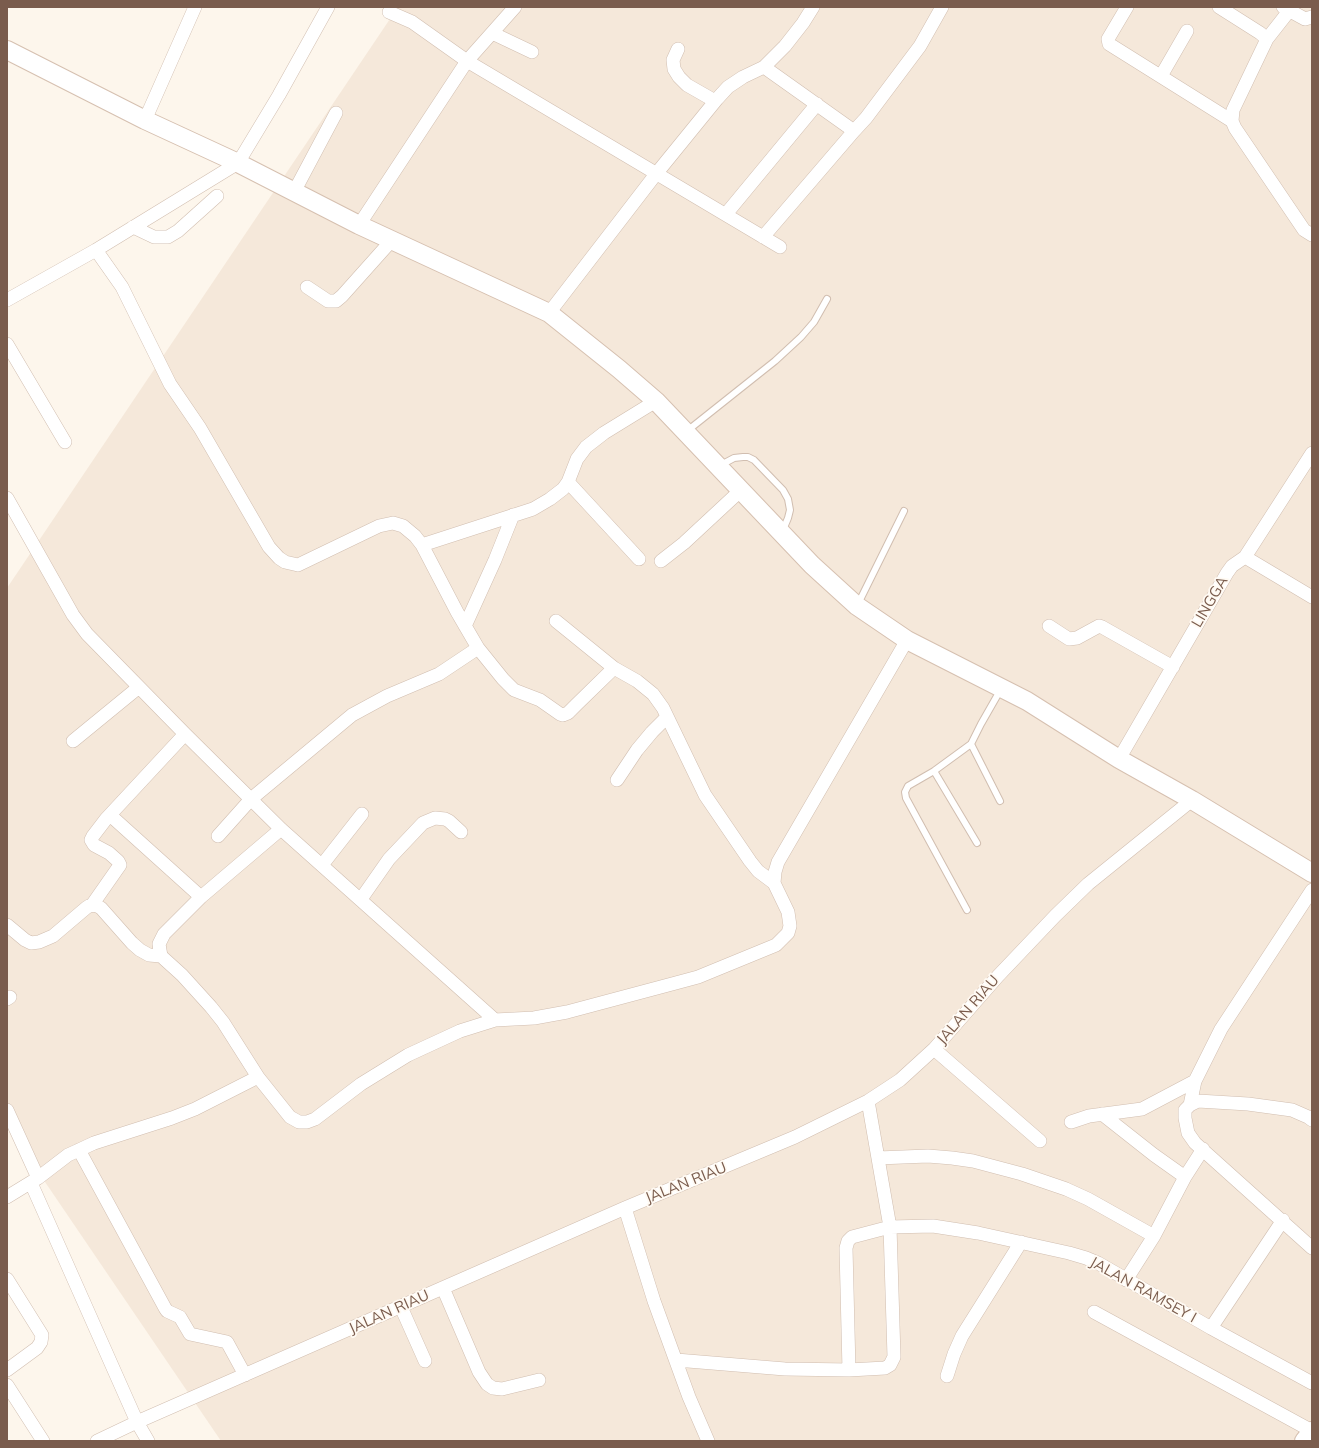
<!DOCTYPE html>
<html>
<head>
<meta charset="utf-8">
<style>
	body { margin:0 }
	#map { position:relative; width:1319px; height:1448px; overflow:hidden; background:#fdf6ec; font-family:Mulish,sans-serif }
	canvas { display:block }
	.frame { position:absolute; inset:0; border:8px solid #7a5c4d; pointer-events:none }
</style>
</head>
<body>
<div id="map">
<canvas width="1319" height="1448"></canvas>
<div class="frame"></div>
</div>
<script>
const g = document.querySelector('canvas').getContext('2d');
g.lineJoin = 'round';
function fillPath(path, color) {
  g.fillStyle = color;
  g.fill(path, 'evenodd');
}
function shape(rows) {
  const path = new Path2D();
  for (const r of rows) {
    path.moveTo(r[0], r[1]);
    for (let i = 2; i < r.length; i += 2) path.lineTo(r[i], r[i + 1]);
  }
  return path;
}
function strokePath(path, color, width, dash) {
  g.strokeStyle = color;
  g.lineWidth = width;
  g.lineCap = dash ? 'butt' : 'round';
  g.setLineDash(dash || []);
  g.stroke(path);
}
function write(font, color, halo, rows, align = 'center') {
  g.font = font + ' Mulish,sans-serif';
  g.lineWidth = 3.5;
  g.setLineDash([]);
  g.textBaseline = 'middle';
  g.strokeStyle = halo;
  g.fillStyle = color;
  for (const [text, x, y, turn = 0] of rows) {
    g.save();
    g.translate(x, y);
    g.rotate((+turn || 0) * Math.PI / 180);
    g.textAlign = isNaN(turn) ? turn : align;
    if (halo) g.strokeText(text, 0, 0);
    g.fillText(text, 0, 0);
    g.restore();
  }
}
const residential = shape([
	[398,7,1312,7,1312,1441,221,1441,7,1126,7,588]
]);
const lane = shape([
	[687,431,775,361,801,337,814,322,827,299],
	[719,466,734,458,743,457,748,457,754,460,783,490,788,499,790,510,788,518,783,530],
	[858,604,904,511],
	[934,771,977,843],
	[1000,801,971,744,981,724,1001,689],
	[967,910,906,798,905,792,908,786,934,771,971,744]
]);
const street = shape([
	[1127,7,1108,39,1109,44,1232,121],
	[1219,7,1260,33,1267,39,1289,11],
	[1283,7,1305,19,1312,17],
	[389,12,412,22,467,61,780,247],
	[492,33,532,52],
	[1267,39,1233,110,1232,121,1235,128,1304,230,1312,235],
	[678,49,673,60,674,69,679,77,687,85,715,101],
	[764,67,854,131,866,118,920,46,942,7],
	[1161,76,1187,31],
	[145,120,195,7],
	[294,192,336,113],
	[726,214,817,104],
	[359,225,467,61,515,7],
	[133,227,154,237,168,237,178,231,217,196],
	[763,237,854,131],
	[96,250,122,287,170,384,200,428,269,547,279,558,285,562,298,565,379,526,393,523,403,526,415,536,422,545,457,612,478,648,503,679,514,690,540,700,560,714,563,715,568,713,577,704,614,668,637,681,653,694,663,708,705,795,750,861,758,871,774,883],
	[307,287,328,301,336,301,342,296,392,240],
	[7,300,96,250,238,163,279,95,328,7],
	[549,313,656,174,717,99,728,87,743,77,764,67,785,46,803,23,813,7],
	[7,344,65,442],
	[568,482,639,559],
	[7,498,73,615,87,634,185,734,281,829,495,1020],
	[422,545,533,509,550,499,563,489,568,482,577,459,586,447,604,433,656,401],
	[1245,557,1312,597],
	[661,561,684,543,740,491],
	[556,621,614,668],
	[465,626,495,560,513,515],
	[1049,626,1069,639,1077,638,1099,626,1102,627,1173,667],
	[73,741,139,687],
	[1119,759,1227,573,1232,566,1245,557,1312,453],
	[617,780,637,750,652,732,667,717],
	[110,815,201,897],
	[218,836,251,799,352,715,387,696,439,674,478,648],
	[322,865,362,814],
	[361,899,389,859,423,823,435,818,445,819,449,821,461,832],
	[92,905,120,865,118,861,109,853,94,845,91,840,93,836,106,819,185,734],
	[7,925,25,940,31,943,39,942,53,936,86,908,89,906,95,905,101,908,132,943,140,950,149,955,161,956],
	[7,999,10,997],
	[934,1049,1040,1141],
	[258,1077,223,1022,211,1007,182,975,161,956,159,944,164,934,201,897,281,829],
	[1190,1105,1195,1081,1221,1029,1312,890],
	[7,1110,38,1178],
	[1102,1114,1154,1155,1185,1177],
	[1312,1120,1308,1117,1292,1110,1248,1104,1198,1101,1190,1105,1185,1110,1185,1118,1188,1133,1195,1143,1312,1248],
	[1071,1122,1089,1116,1142,1109,1195,1081],
	[79,1150,165,1308,167,1311,180,1317,190,1334,227,1342,245,1375],
	[878,1158,928,1156,952,1158,973,1161,1022,1174,1066,1189,1088,1199,1154,1236],
	[31,1183,137,1422,148,1441],
	[7,1197,38,1178,68,1155,79,1150,94,1143,172,1118,195,1109,258,1077,290,1117,299,1122,307,1122,315,1119,361,1084,408,1055,460,1031,495,1020,534,1018,567,1012,672,984,698,977,776,945,788,933,790,926,788,912,774,883,775,872,778,862,907,640],
	[625,1208,654,1301,689,1397,708,1441],
	[7,1279,42,1335,41,1342,37,1348,7,1370],
	[1126,1280,1154,1236,1185,1177,1203,1149],
	[443,1288,479,1372,487,1384,493,1388,502,1389,539,1380],
	[401,1307,425,1361],
	[1094,1312,1312,1431],
	[1211,1328,1283,1220],
	[676,1360,785,1369,849,1370,846,1248,848,1241,852,1237,890,1227,933,1226,978,1233,1069,1253,1086,1258,1098,1263,1211,1328,1312,1383],
	[849,1370,885,1368,890,1365,894,1357,890,1227,868,1101],
	[947,1376,954,1354,962,1336,1021,1242],
	[7,1385,43,1441],
	[97,1441,137,1422,625,1208,795,1137,868,1101,900,1080,934,1049,998,976,1055,916,1088,884,1192,800]
]);
const secondary = shape([
	[7,50,145,120,238,163,359,225,549,313,619,369,656,401,812,565,857,606,907,640,1027,701,1119,759,1192,800,1312,873],
	[1304,1441,1312,1431]
]);
const streetNames = [
	["LINGGA",1210,602,-60],
	["JALAN RIAU",968,1010,-49],
	["JALAN RIAU",686,1183,-22],
	["JALAN RAMSEY I",1143,1290,29],
	["JALAN RIAU",389,1312,-24]
];
fillPath(residential, '#f5e8da');
strokePath(lane, '#d1beb0', 8);
strokePath(street, '#d1beb0', 14);
strokePath(secondary, '#d6c0b0', 20);
strokePath(lane, '#fff', 6);
strokePath(street, '#fff', 13);
strokePath(secondary, '#fff', 18);
write('15px', '#7a5c4d', '#fffaf3', streetNames);
</script>
</body>
</html>
